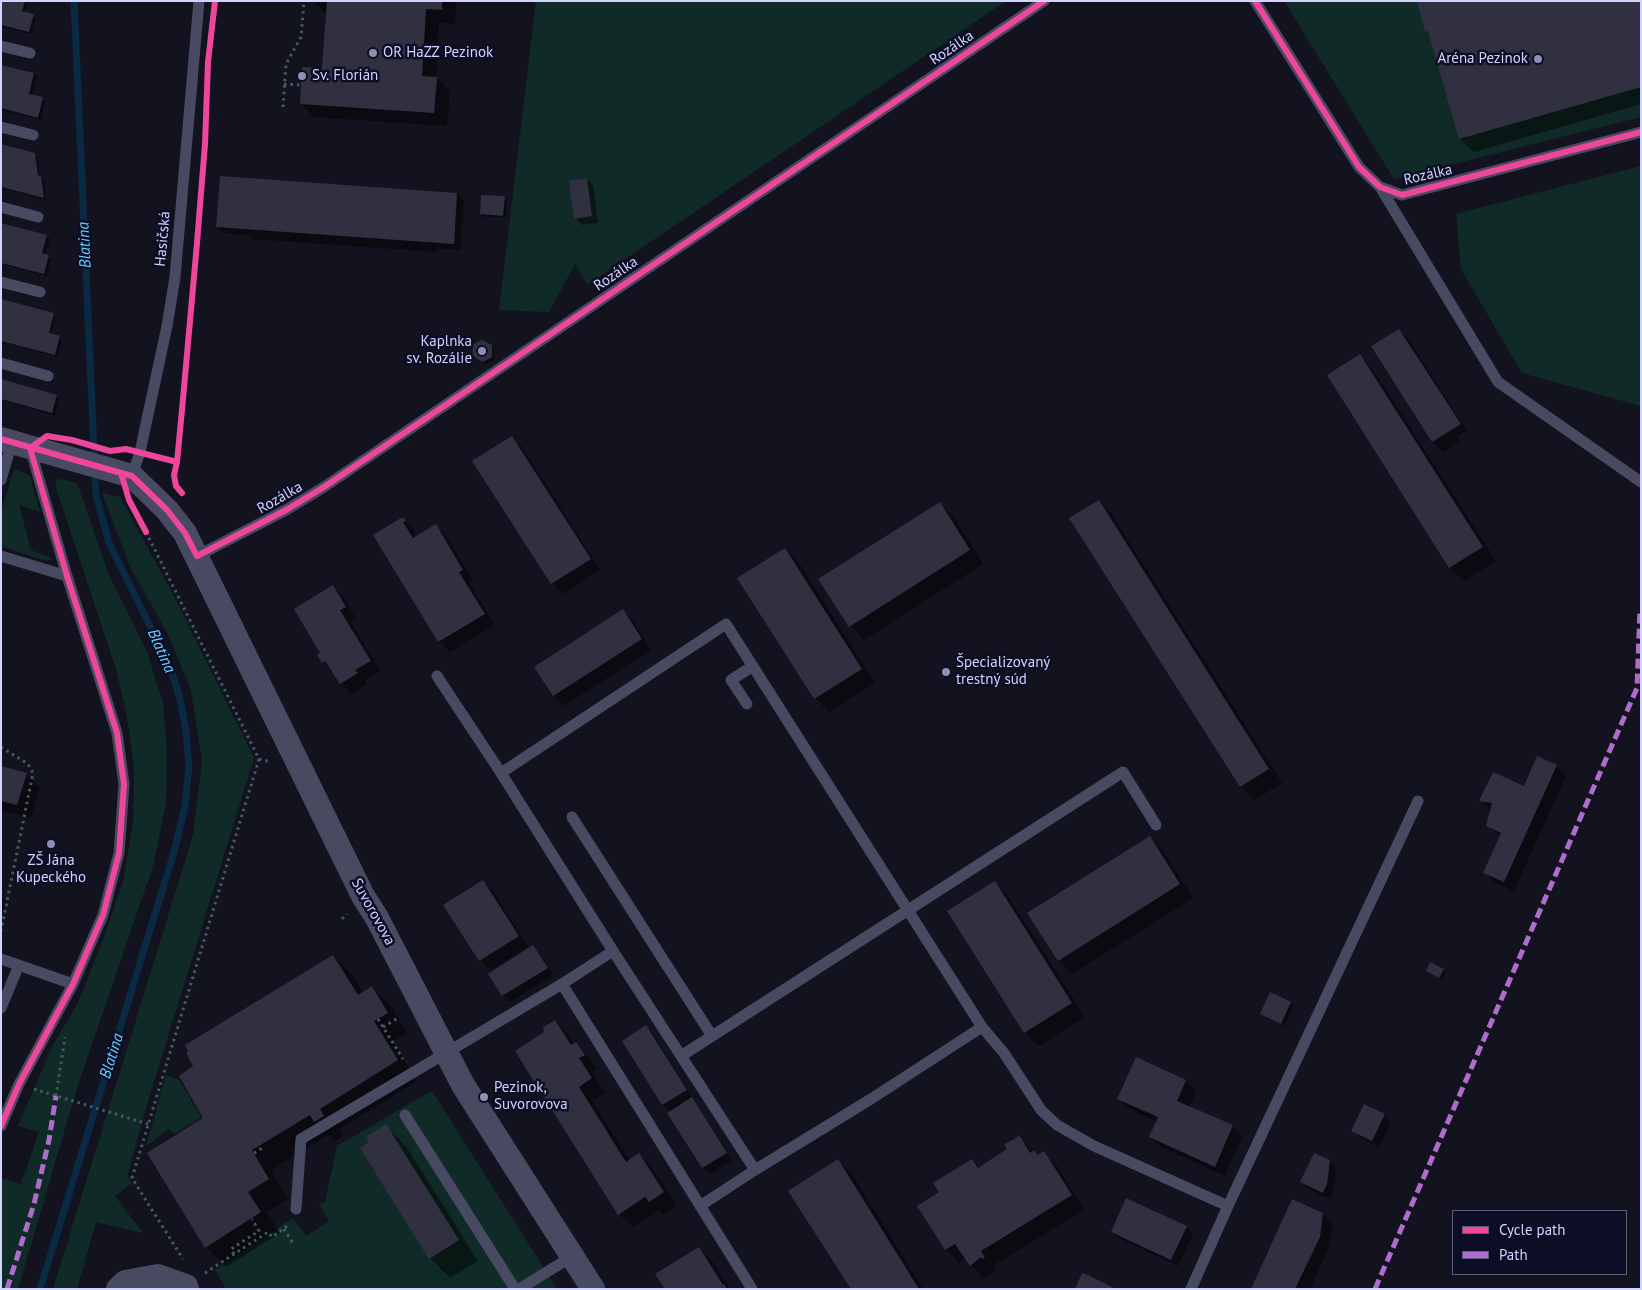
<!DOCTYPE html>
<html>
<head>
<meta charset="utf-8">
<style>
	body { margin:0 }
	#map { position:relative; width:1642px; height:1290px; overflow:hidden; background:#13131f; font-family:"PT Sans",sans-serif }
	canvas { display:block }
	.frame { position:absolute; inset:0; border:2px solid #d1d4ff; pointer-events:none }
	.legend { position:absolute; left:1452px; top:1210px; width:175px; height:65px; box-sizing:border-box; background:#0d0e25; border:1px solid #5b5d7c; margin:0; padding:6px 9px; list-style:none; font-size:15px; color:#d1d4ff }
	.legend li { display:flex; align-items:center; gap:10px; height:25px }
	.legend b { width:25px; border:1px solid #5b5d7c }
</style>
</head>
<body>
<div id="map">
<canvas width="1642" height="1290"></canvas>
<div class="frame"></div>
<ul class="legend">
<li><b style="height:6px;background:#ed469a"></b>Cycle path</li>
<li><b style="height:6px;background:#b06ccc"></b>Path</li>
</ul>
</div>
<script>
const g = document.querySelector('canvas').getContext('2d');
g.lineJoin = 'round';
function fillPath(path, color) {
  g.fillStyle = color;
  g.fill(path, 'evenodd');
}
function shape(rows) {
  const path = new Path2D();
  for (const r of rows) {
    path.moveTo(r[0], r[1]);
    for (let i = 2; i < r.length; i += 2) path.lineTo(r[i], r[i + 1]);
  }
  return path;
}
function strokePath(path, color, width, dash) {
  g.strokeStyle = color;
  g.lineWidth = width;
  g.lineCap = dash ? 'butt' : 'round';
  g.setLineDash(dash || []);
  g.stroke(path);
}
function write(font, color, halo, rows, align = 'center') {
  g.font = font + ' "PT Sans",sans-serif';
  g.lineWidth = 5;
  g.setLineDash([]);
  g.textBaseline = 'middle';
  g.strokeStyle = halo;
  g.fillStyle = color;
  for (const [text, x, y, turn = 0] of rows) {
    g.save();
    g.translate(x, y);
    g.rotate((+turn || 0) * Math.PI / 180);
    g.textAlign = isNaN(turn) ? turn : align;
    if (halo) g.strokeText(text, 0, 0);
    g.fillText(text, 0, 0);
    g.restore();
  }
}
const green = shape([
	[536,1,1006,1,587,285,575,264,549,312,499,310],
	[1284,1,1641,1,1641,117,1394,179],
	[1641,166,1641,406,1522,373,1461,269,1456,214],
	[14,469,30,476,40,512,19,505,31,550,51,558,48,561,43,560,1,546,1,513],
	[62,479,77,483,109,575,147,652,163,703,167,749,166,804,153,866,77,1088,18,1289,1,1289,1,1178,21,1184,39,1132,18,1126,52,1047,79,1001,103,939,123,882,133,823,134,767,127,717,117,672,55,485,57,480],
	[102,493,120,497,173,594,254,758,145,1111,127,1177,132,1183,115,1196,143,1233,96,1222,77,1289,53,1289,193,835,202,761,191,690,167,632,131,569],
	[166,1075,179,1080,201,1117,174,1134,169,1129,146,1146],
	[432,1091,557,1289,226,1289,215,1270,293,1218,306,1236,329,1221,319,1205,325,1202,337,1146]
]);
const shadow = shape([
	[1,1,28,1,25,13,33,15,36,18,32,34,1,27],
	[313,1,456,1,455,24,439,22,436,77,450,91,447,126,314,117,301,104,324,70,327,15],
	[1418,1,1641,1,1641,104,1474,152,1460,139,1430,35,1427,31],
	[1,66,34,74,37,77,32,96,42,98,45,101,41,120,1,110],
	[1,146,34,154,38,157,40,177,44,180,46,200,1,188],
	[587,179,593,186,598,223,582,225,575,218],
	[457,194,464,201,460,250,437,249,437,252,252,239,249,235,224,233,217,227],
	[504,198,507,200,506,218,484,217,481,214],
	[1,224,47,236,50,239,45,255,51,259,47,276,1,264],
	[1,301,53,314,56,317,51,335,60,337,62,340,58,357,1,342],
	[1399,330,1409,340,1467,431,1457,437,1460,441,1443,452,1433,442,1373,347],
	[491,346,494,350,495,360,487,364,474,356],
	[1360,356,1373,370,1496,561,1464,581,1450,568,1329,375],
	[1,380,56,396,59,399,55,416,1,400],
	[512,437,522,447,600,570,563,594,552,583,474,461],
	[1099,501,1112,515,1282,783,1255,800,1241,787,1071,518],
	[940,503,954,517,983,564,864,640,850,626],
	[403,519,414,529,415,532,413,533,415,538,435,525,446,536,473,580,469,582,494,625,450,652,439,641,375,536],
	[785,549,799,563,875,683,829,712,815,698,739,578],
	[333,587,343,597,355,617,350,621,380,671,365,680,367,684,351,694,341,683,319,655,322,654],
	[623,611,633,621,651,650,564,706,554,696,536,667],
	[1556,766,1566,776,1514,891,1495,883,1485,872,1500,837,1488,826,1491,811,1481,800,1525,787],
	[1,767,26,774,40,788,31,818,1,810],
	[1150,837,1163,851,1193,898,1072,974,1059,960],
	[483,881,493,891,528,947,490,970,480,960],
	[995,883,1008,896,1085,1017,1039,1046,1025,1033,949,912],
	[1,897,6,902,1,918],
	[533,947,539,954,554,975,510,1002,503,996,489,974],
	[333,956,353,976,363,993,372,988,392,1007,407,1033,393,1041,417,1081,339,1129,343,1136,335,1141,328,1135,271,1170,288,1199,267,1212,280,1233,226,1267,206,1247,205,1118],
	[1443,970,1446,973,1443,980,1428,971],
	[1290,1003,1293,1006,1284,1026,1261,1014],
	[555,1021,568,1035,574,1045,576,1044,589,1057,597,1069,592,1072,605,1093,592,1101,630,1161,639,1155,653,1169,677,1206,663,1215,659,1210,633,1227,619,1214,546,1032],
	[646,1027,653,1034,692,1097,690,1098,698,1106,732,1160,710,1174,703,1167,671,1112,663,1105,624,1042],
	[1185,1081,1196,1091,1189,1108,1232,1126,1242,1136,1225,1176,1161,1147,1150,1137,1157,1122,1129,1109,1119,1099],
	[1,1094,5,1098,1,1108],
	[1364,1106,1385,1115,1391,1122,1379,1147,1359,1137,1353,1130],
	[386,1126,406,1146,478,1261,450,1278,430,1258,371,1143],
	[1019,1137,1033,1152,1038,1156,1044,1153,1057,1166,1084,1210,994,1265,997,1272,995,1270,984,1279,966,1258,959,1263,946,1249,940,1193,972,1160,979,1168,1009,1149],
	[838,1161,852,1174,923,1289,852,1289],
	[1330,1161,1336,1168,1333,1191,1330,1199,1308,1189,1302,1182],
	[1322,1214,1333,1224,1329,1247,1310,1289,1252,1289],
	[1186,1227,1193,1234,1178,1266,1119,1238,1112,1232],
	[699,1248,713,1262,730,1289,666,1289]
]);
const stream = shape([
	[40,1289,174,852,185,806,189,767,186,731,180,699,170,667,109,543,96,495,74,1]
]);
const building = shape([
	[1,1,25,1,22,11,34,14,29,32,1,25],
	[327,1,442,1,442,10,426,9,422,76,437,77,434,113,300,104,302,67,322,68],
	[1417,1,1640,1,1641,87,1459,139,1428,31,1425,32],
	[1,65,34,73,29,94,43,97,38,118,1,108],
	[1,144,35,153,38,175,41,176,44,198,1,187],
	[220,176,457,193,454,244,216,227],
	[587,178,592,216,574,219,569,181],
	[481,195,505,196,503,216,480,214],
	[1,223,47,235,42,253,49,255,44,274,1,263],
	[1,299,54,313,49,333,60,336,55,355,1,341],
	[1399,329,1461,424,1432,442,1371,346],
	[482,340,492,345,492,357,483,362,473,356,472,345],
	[1360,354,1483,547,1449,568,1327,375],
	[1,379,57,395,52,413,1,399],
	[512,436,591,559,551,584,472,461],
	[1099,500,1269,769,1240,787,1069,518],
	[940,502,970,550,849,627,818,579],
	[401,518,404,518,406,521,403,522,413,538,436,524,463,570,459,572,485,614,438,642,373,535],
	[785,548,862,669,814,699,737,578],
	[333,585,346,607,340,610,371,661,355,670,358,673,340,684,325,661,322,663,317,655,320,653,294,609],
	[623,609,642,639,553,696,534,667],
	[1537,756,1557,765,1504,882,1483,873,1501,833,1486,826,1492,803,1479,801,1493,772,1524,786],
	[1,766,27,773,17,805,1,801],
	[1150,836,1180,884,1058,961,1027,913],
	[483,880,519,936,479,961,443,905],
	[995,881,1072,1003,1024,1033,947,911],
	[533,945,548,968,502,996,488,974],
	[333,955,358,995,372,986,388,1013,374,1021,398,1060,320,1109,324,1116,314,1122,310,1115,252,1150,269,1179,248,1192,261,1212,205,1248,147,1153,203,1118,179,1076,193,1066,186,1053,188,1051,185,1045],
	[1430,962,1444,969,1439,978,1426,971],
	[1270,992,1291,1002,1281,1024,1260,1014],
	[555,1020,571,1045,576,1042,585,1055,579,1058,592,1078,579,1087,621,1154,626,1162,639,1153,664,1192,649,1202,645,1197,618,1215,515,1051,544,1032,543,1028,544,1027],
	[646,1025,687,1090,662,1105,622,1041],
	[1136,1057,1186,1080,1177,1101,1233,1125,1215,1167,1149,1137,1158,1117,1117,1099],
	[692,1097,727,1153,702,1168,667,1113],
	[1364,1104,1385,1114,1372,1141,1351,1131],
	[386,1124,459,1240,429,1259,360,1148,369,1142,366,1137],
	[1019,1135,1030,1153,1034,1150,1038,1155,1044,1151,1072,1195,981,1251,985,1258,982,1259,981,1257,970,1266,955,1244,945,1250,917,1206,939,1192,933,1183,972,1159,978,1168,1007,1149,1004,1144,1015,1139],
	[1314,1153,1330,1160,1327,1184,1323,1193,1300,1182],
	[838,1159,919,1289,851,1289,788,1191],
	[1126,1198,1187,1226,1171,1260,1111,1232],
	[1292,1199,1323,1213,1320,1237,1295,1289,1251,1289],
	[699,1247,723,1285,724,1284,727,1289,665,1289,655,1274],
	[1082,1273,1090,1276,1116,1289,1075,1289]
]);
const path = shape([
	[284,84,301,85],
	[283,107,286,64,301,37,304,1],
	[146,532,259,759,132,1178,183,1259],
	[1,747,28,764,33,773,1,931],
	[259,759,271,762],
	[342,919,347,914],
	[378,1019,403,1059],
	[383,1027,398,1018],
	[34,1089,148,1124],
	[56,1096,65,1037],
	[254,1153,264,1147],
	[284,1229,294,1245],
	[234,1254,231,1249,259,1231,252,1219],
	[205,1273,268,1232,272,1237,290,1224]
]);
const service = shape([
	[1255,1,1359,167,1380,187,1402,195,1641,132],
	[1,46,30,53],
	[1,127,33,135],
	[1380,187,1498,382,1641,482],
	[1,207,38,217],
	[1,282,40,292],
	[1,363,48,376],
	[132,476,140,452,167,326,175,277,199,1],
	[1,480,12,442],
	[1,556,67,576],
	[197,556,286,510,324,487,1044,1],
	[437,676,501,773],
	[747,704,731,680,753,666],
	[572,817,712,1036],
	[613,951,501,773,726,624,982,1027,871,1099,755,1170],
	[1,959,73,984],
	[562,984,752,1289],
	[1,1008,19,965],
	[982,1027,1004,1053,1041,1110,1057,1125,1094,1146,1228,1206],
	[681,1056,1123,772,1156,825],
	[405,1115,515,1289],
	[1,1126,19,1084,73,984,103,915,119,853,124,784,117,733,67,576,30,448],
	[296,1209,301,1139,562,984,613,951,755,1170,700,1206],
	[519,1289,573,1256],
	[1191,1289,1228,1206,1418,801]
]);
const minor = shape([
	[1,439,132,476,167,510,185,533,363,896,377,918,463,1085,593,1289],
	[118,1289,125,1282,158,1276,186,1286,187,1289]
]);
const quiet = shape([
	[7,1289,34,1204,49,1140,56,1096],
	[1375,1289,1637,688,1640,609]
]);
const cycleway = shape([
	[1255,1,1359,167,1380,187,1402,195,1641,132],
	[1,439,132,476,167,510,185,533,197,556,286,510,324,487,1044,1],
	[30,448,47,436,72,440,110,451,126,449,177,462],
	[121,473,129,500,146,532],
	[182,493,176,486,174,475,177,462,182,410,197,243,205,144,208,62,215,1],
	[1,1126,19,1084,73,984,103,915,119,853,124,784,117,733,67,576,30,448]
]);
const markers = [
	[373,53,5,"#8e90b1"],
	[1538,59,5,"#8e90b1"],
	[302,76,5,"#8e90b1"],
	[482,351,5,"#8e90b1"],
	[946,672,5,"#8e90b1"],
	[51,844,5,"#8e90b1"],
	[484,1097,5,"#8e90b1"]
];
const streetNames = [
	["Rozálka",952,48,-34],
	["Rozálka",1428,175,-13],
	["Hasičská",163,239,-85],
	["Rozálka",616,274,-34],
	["Rozálka",280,498,-30],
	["Suvorovova",373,912,61]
];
const poiNames = [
	["OR HaZZ Pezinok",383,53],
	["Aréna Pezinok",1528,59,"right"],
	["Sv. Florián",312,76],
	["Kaplnka",472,342,"right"],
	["sv. Rozálie",472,359,"right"],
	["Špecializovaný",956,663],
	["trestný súd",956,680],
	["ZŠ Jána",51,861,"center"],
	["Kupeckého",51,878,"center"],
	["Pezinok,",494,1088],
	["Suvorovova",494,1105]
];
const waterNames = [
	["Blatina",85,245,-93],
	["Blatina",161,651,66],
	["Blatina",112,1056,-73]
];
fillPath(green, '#102b27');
fillPath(shadow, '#0007');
strokePath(stream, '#0a2a44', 7);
fillPath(building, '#303041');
strokePath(path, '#455963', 3, [2.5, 4]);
strokePath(service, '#474a60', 11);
strokePath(minor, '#474a60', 24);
strokePath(quiet, '#b06ccc', 5, [10, 5]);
strokePath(cycleway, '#ed469a', 6);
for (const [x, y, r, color] of markers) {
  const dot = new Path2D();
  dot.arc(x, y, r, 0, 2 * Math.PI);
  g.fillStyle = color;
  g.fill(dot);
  strokePath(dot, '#0d0e25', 2);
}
write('15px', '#d1d4ff', '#0d0e25', streetNames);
write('15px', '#d1d4ff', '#0d0e25', poiNames, 'left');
write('italic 16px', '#5fd3ff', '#0d0e25', waterNames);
</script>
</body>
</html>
